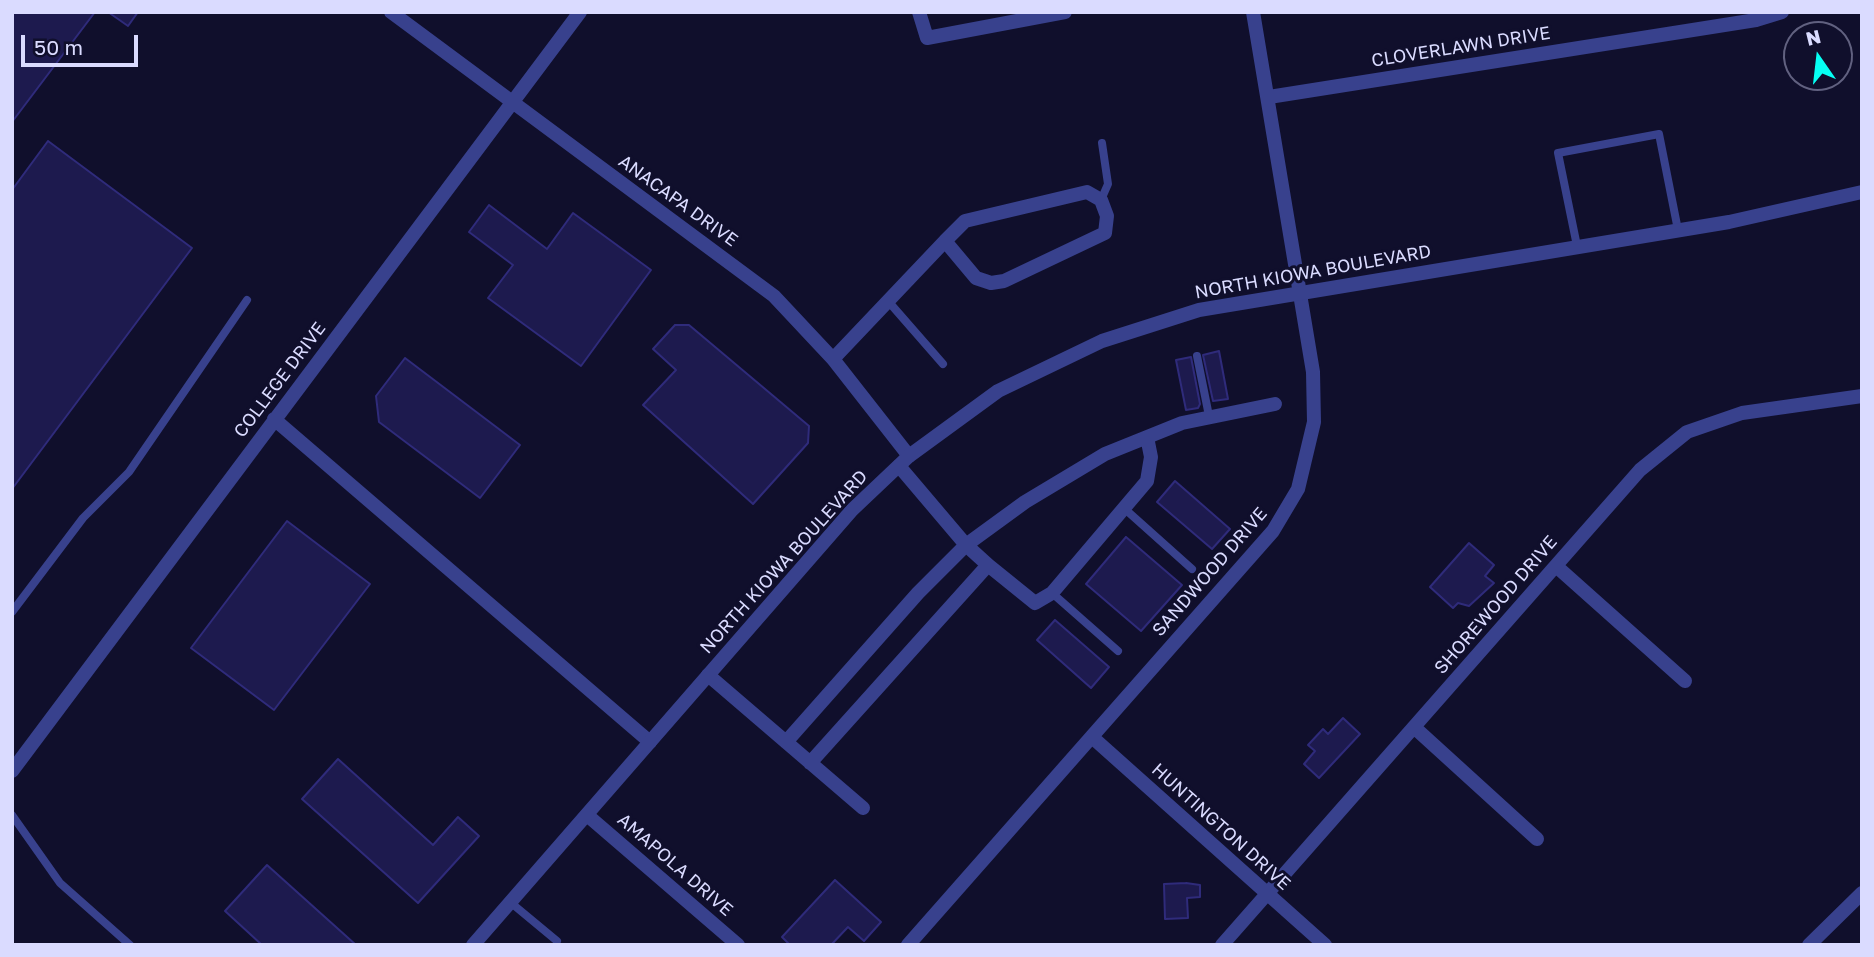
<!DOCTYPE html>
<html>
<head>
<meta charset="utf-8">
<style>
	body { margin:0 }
	#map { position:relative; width:1874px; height:957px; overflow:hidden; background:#100f2c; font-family:"Golos Text",sans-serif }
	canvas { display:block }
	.frame { position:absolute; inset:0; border:14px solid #dadbff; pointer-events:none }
	.north { position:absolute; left:1783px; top:21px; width:70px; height:70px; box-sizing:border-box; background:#100f2c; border:2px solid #616180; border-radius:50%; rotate:346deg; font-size:19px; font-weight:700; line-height:28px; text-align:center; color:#dadbff }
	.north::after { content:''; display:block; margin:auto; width:24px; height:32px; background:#06fff3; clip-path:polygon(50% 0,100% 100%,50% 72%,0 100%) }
	.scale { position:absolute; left:21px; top:35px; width:117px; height:32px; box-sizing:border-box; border:4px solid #dadbff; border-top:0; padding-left:9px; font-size:21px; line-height:24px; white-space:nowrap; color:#dadbff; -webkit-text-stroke:5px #100f2c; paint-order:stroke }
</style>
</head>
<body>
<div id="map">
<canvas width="1874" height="957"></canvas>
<div class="frame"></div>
<div class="north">N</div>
<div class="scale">50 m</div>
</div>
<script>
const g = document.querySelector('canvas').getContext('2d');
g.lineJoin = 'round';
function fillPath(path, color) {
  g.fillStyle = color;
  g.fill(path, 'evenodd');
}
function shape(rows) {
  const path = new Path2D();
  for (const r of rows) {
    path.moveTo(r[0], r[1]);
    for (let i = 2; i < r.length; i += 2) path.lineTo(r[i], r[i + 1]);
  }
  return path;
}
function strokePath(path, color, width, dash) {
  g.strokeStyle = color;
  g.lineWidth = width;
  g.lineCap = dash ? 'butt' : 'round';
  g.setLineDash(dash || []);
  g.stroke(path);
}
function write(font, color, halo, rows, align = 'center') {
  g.font = font + ' "Golos Text",sans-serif';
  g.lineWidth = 6;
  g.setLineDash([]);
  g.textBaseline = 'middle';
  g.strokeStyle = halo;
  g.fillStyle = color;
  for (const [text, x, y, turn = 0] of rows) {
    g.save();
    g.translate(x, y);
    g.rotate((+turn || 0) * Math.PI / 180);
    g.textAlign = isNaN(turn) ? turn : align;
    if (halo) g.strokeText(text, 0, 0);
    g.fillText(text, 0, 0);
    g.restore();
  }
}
const building = shape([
	[12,12,95,12,12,122,12,12],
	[108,12,138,12,128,26,108,12],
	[48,141,192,248,12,489,12,190,48,141],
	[489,205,547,249,573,213,651,270,581,366,488,298,513,265,469,232,489,205],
	[675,325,689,325,809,426,808,443,753,504,643,405,676,370,653,349,675,325],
	[1219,351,1228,399,1213,401,1203,355,1219,351],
	[1191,357,1200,404,1198,408,1186,410,1176,360,1191,357],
	[405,358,520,445,480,498,379,422,376,396,405,358],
	[1175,481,1230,529,1212,549,1157,502,1175,481],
	[287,521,370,584,274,710,191,648,287,521],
	[1126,537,1182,585,1141,631,1086,584,1126,537],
	[1469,543,1494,565,1485,576,1494,583,1469,606,1458,603,1453,608,1430,587,1469,543],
	[1055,620,1109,667,1091,688,1037,640,1055,620],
	[1343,718,1360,734,1319,778,1304,764,1315,751,1308,745,1323,729,1328,734,1343,718],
	[338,759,433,845,458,817,479,836,418,903,302,799,338,759],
	[267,865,356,945,262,945,225,911,267,865],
	[835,880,881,922,864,941,848,927,831,945,790,945,782,937,835,880],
	[1186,883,1200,885,1200,897,1187,898,1188,918,1165,919,1164,884,1186,883]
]);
const service = shape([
	[1101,200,1108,184,1102,143],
	[1577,246,1558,153,1659,134,1678,230],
	[888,301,943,364],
	[1197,356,1209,416],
	[1126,510,1192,569],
	[1052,593,1118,651],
	[12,612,83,518,129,472,247,300],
	[12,815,60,883,130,945],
	[510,902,557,941]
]);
const minor = shape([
	[391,12,774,296,833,359,909,456],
	[919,12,927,38,1065,12],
	[1269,97,1756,20,1782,12],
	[833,359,945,241,965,221,1087,192,1101,200,1107,216,1105,233,1004,281,991,283,976,278,945,241],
	[274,419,650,742],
	[988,565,1035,603,1052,593,1147,481,1151,457,1147,437],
	[1556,566,1685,681],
	[708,675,863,808],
	[1415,728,1537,839],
	[1092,737,1325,945],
	[786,742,918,593,966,545,1025,502,1105,454,1182,423,1275,404],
	[810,763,988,565,966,545,899,466],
	[12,771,580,12],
	[587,815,738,945],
	[908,945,1273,531,1298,489,1314,422,1313,372,1253,12],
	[1222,945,1640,470,1687,432,1742,413,1862,396],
	[1809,945,1862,893]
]);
const tertiary = shape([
	[473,945,852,510,909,456,998,391,1102,341,1199,310,1729,222,1862,192]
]);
const streetNames = [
	["CLOVERLAWN DRIVE",1461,47,-9],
	["ANACAPA DRIVE",678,201,36],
	["NORTH KIOWA BOULEVARD",1313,272,-10],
	["COLLEGE DRIVE",280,380,-53],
	["NORTH KIOWA BOULEVARD",784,562,-48],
	["SANDWOOD DRIVE",1210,572,-49],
	["SHOREWOOD DRIVE",1496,605,-49],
	["HUNTINGTON DRIVE",1221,827,42],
	["AMAPOLA DRIVE",675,865,41]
];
fillPath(building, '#1d1a4e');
strokePath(building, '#2f2b7b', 2);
strokePath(service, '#38418d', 8);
strokePath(minor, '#38418d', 14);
strokePath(tertiary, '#38418d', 14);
write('18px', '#dadbff', '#100f2c', streetNames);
</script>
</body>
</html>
